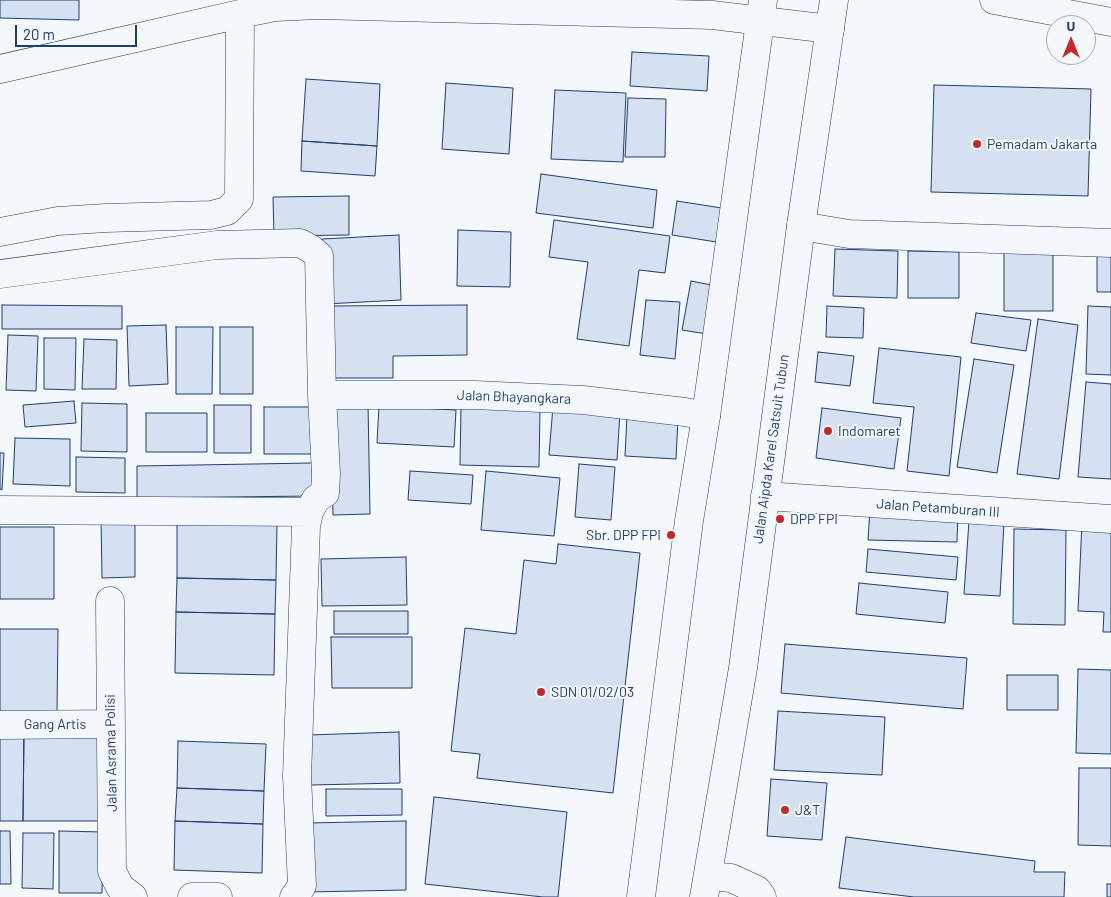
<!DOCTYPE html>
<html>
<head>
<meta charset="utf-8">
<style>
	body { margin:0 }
	#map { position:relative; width:1111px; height:897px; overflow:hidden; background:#f4f7fb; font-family:Barlow,sans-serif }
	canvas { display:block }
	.north { position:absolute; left:1046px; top:15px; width:50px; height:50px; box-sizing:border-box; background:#f4f7fb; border:1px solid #9eadc5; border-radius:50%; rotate:0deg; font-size:14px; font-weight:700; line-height:20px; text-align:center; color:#1d3f73 }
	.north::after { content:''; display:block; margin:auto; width:18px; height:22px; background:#c62828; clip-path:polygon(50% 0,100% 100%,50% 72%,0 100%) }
	.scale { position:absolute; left:15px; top:25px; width:122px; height:22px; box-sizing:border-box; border:2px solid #1d3f73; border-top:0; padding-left:6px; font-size:15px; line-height:18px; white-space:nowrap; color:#1d3f73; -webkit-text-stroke:4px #f4f7fb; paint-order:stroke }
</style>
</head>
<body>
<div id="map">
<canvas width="1111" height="897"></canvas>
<div class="north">U</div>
<div class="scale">20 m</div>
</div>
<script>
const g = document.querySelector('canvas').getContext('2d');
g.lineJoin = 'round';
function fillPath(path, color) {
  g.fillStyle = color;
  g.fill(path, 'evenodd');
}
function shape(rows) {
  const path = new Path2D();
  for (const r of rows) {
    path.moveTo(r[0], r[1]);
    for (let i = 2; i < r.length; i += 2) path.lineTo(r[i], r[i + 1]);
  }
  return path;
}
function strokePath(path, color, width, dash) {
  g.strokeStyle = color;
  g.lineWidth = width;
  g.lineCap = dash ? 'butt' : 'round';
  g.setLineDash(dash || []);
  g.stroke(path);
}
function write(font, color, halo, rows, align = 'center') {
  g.font = font + ' Barlow,sans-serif';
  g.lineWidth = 4;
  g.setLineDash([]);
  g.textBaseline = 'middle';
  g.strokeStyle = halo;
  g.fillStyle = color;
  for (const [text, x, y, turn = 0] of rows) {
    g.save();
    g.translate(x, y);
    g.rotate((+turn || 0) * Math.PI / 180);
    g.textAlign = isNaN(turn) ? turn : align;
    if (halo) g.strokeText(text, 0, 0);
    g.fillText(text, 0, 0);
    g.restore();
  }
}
const building = shape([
	[0,0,79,0,79,20,0,18,0,0],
	[632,52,709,56,707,91,630,86,632,52],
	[306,79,380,84,377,146,302,141,306,79],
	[446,83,513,88,509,154,442,149,446,83],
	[934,85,1091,89,1088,196,931,192,934,85],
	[555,90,626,93,623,162,551,159,555,90],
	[628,98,666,99,665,157,625,157,628,98],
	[302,141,377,146,375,176,301,171,302,141],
	[541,174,657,190,653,228,536,213,541,174],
	[349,196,349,235,274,236,273,197,349,196],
	[677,201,728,209,723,243,672,235,677,201],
	[554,220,670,236,665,273,639,270,629,346,577,339,588,262,549,257,554,220],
	[458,230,511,232,510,287,457,286,458,230],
	[399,235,401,300,325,304,322,239,399,235],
	[835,249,898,251,897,298,833,296,835,249],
	[1004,249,1053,249,1053,311,1004,311,1004,249],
	[1097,249,1111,249,1111,292,1097,292,1097,249],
	[908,251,959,252,959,298,908,298,908,251],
	[691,281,716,286,707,334,682,330,691,281],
	[646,300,680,302,675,359,640,355,646,300],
	[2,305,122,306,122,329,2,329,2,305],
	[467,305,467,355,393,356,393,378,328,378,329,306,467,305],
	[827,306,864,308,863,338,826,337,827,306],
	[1088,306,1111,307,1111,375,1086,374,1088,306],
	[976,313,1031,320,1026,351,971,343,976,313],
	[1038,319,1078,325,1059,479,1017,474,1038,319],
	[166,325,168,384,129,386,127,326,166,325],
	[176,327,213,327,212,394,176,394,176,327],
	[220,327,253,327,253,394,220,394,220,327],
	[8,335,38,336,36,391,6,390,8,335],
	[44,338,76,338,75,390,44,389,44,338],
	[84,339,117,340,116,389,82,389,84,339],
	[879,348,961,357,949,476,907,471,914,407,873,403,879,348],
	[818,352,854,356,850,386,815,382,818,352],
	[974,359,1014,365,997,473,957,467,974,359],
	[1086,382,1111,384,1111,479,1078,477,1086,382],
	[74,401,76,423,25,427,23,405,74,401],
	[82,403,127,404,127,452,81,451,82,403],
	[368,404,370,514,333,515,330,405,368,404],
	[214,405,251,405,251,453,214,453,214,405],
	[379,406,456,410,454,447,377,443,379,406],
	[461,406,540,408,539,467,460,465,461,406],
	[553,406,620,412,617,460,549,455,553,406],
	[264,407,313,407,313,454,264,454,264,407],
	[822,408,901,418,894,469,816,458,822,408],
	[146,413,207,413,207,452,146,452,146,413],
	[627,416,678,418,676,459,625,456,627,416],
	[15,438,70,439,70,486,13,484,15,438],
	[0,453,4,453,2,490,0,489,0,453],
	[76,457,125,458,125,493,76,492,76,457],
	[312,463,313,496,137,498,137,466,312,463],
	[579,464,615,467,611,520,575,517,579,464],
	[410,471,473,475,471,504,408,500,410,471],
	[486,471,560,478,554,536,481,530,486,471],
	[870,509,958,512,957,542,868,540,870,509],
	[101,517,135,517,135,577,102,578,101,517],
	[969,521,1004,523,1000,596,964,594,969,521],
	[177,522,277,524,276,580,177,578,177,522],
	[1082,522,1111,524,1111,632,1103,632,1104,612,1078,611,1082,522],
	[0,527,54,527,54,599,0,599,0,527],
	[1014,529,1066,530,1065,625,1013,624,1014,529],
	[558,544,640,553,613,793,477,778,480,754,451,751,465,628,516,634,524,560,556,564,558,544],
	[868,549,958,557,956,580,866,572,868,549],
	[406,557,407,605,322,606,321,559,406,557],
	[177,578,276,580,275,614,176,612,177,578],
	[859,583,948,592,945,623,856,614,859,583],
	[334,611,408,611,408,634,334,634,334,611],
	[176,612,275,614,274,675,175,673,176,612],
	[0,629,58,629,57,712,0,712,0,629],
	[331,637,412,637,412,688,332,688,331,637],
	[785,644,967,658,963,709,781,693,785,644],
	[1078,669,1111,670,1111,754,1076,753,1078,669],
	[1007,675,1058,675,1058,710,1007,710,1007,675],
	[778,711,885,717,882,775,774,770,778,711],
	[0,730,24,730,23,821,0,821,0,730],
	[24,730,102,730,101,821,23,821,24,730],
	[399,732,400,783,311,785,308,735,399,732],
	[178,741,266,744,264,791,177,788,178,741],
	[1079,768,1111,768,1111,846,1078,845,1079,768],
	[771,779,827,783,822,840,767,836,771,779],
	[177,788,264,791,263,824,175,821,177,788],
	[326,789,402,789,402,815,326,816,326,789],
	[434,797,567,812,558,897,543,897,425,884,434,797],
	[175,821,263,824,262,873,174,870,175,821],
	[406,821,406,890,308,892,307,823,406,821],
	[0,831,10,831,11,884,0,884,0,831],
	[59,831,103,832,102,893,59,893,59,831],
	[23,833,54,833,53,889,22,888,23,833],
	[846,837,1035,861,1034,872,1065,872,1064,897,914,897,839,888,846,837],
	[1107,884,1111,884,1111,897,1107,897,1107,884]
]);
const minor = shape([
	[994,0,1111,22],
	[0,69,240,14,275,7,318,5,712,15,830,29],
	[801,226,849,234,1111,243],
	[0,232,58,221,106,218,211,215,227,211,239,199,240,14],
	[0,274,217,245,300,243,311,249,319,256,322,395,326,474,325,493,316,499,309,512,306,526,297,776,302,886,294,897],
	[322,395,475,395,583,400,685,412,706,416],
	[765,496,1111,519],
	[0,510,309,512],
	[110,601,112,871,120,887,133,897],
	[0,725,110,724],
	[708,876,731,878,757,890,762,897],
	[192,897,218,897]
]);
const major = shape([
	[641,897,689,521,706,416,763,0],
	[704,897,743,668,801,226,834,0]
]);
const markers = [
	[977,144,5,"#c62828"],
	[828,431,5,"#c62828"],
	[780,519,5,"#c62828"],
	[671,535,5,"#c62828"],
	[541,692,5,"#c62828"],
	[785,810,5,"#c62828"]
];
const poiNames = [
	["Pemadam Jakarta",987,144],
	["Indomaret",838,431],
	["DPP FPI",790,519],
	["Sbr. DPP FPI",661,535,"right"],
	["SDN 01/02/03",551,692],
	["J&T",795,810]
];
const streetNames = [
	["Jalan Bhayangkara",514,397,2],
	["Jalan Aipda Karel Satsuit Tubun",771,449,-82],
	["Jalan Petamburan III",938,508,4],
	["Gang Artis",55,724],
	["Jalan Asrama Polisi",111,753,-91]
];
fillPath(building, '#d5e0f0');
strokePath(building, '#1d3f73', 1);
strokePath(minor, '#1d3f73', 29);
strokePath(major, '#1d3f73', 29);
strokePath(minor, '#f4f7fb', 28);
strokePath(major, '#f4f7fb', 28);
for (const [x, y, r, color] of markers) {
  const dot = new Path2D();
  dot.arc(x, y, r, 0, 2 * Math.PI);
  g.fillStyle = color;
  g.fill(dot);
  strokePath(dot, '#f4f7fb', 2);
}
write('14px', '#1d3f73', '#f4f7fb', poiNames, 'left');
write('14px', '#1d3f73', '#f4f7fb', streetNames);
</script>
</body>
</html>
